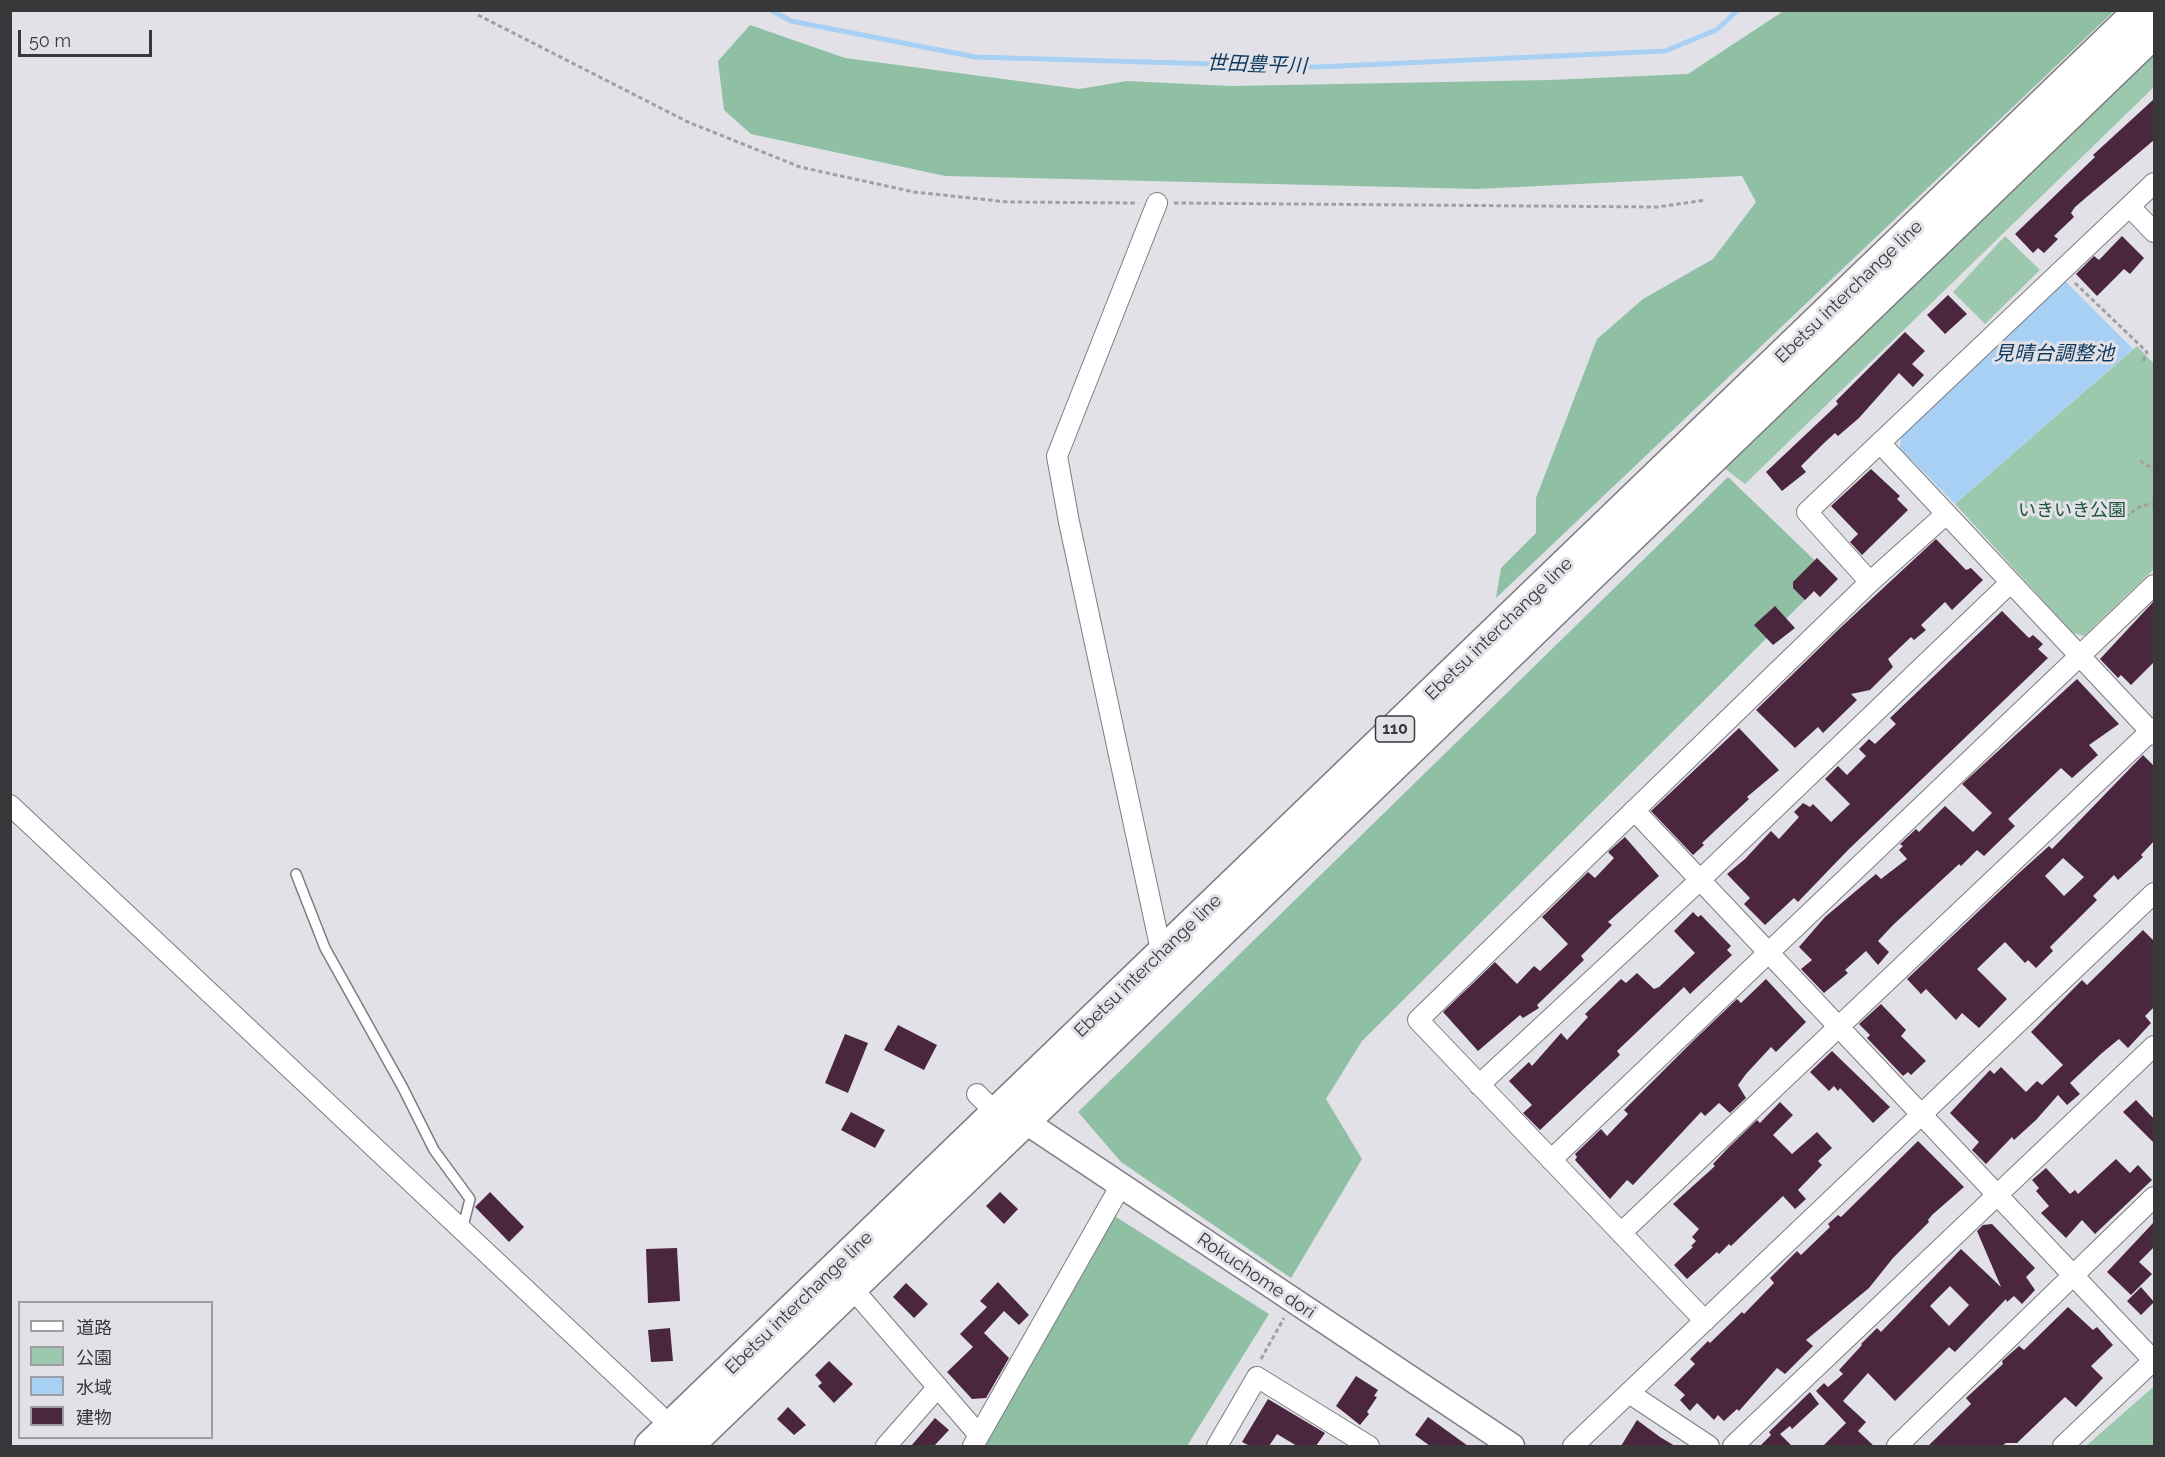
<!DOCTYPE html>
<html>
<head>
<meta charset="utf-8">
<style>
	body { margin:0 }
	#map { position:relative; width:2165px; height:1457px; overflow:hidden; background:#e2e1e8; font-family:Raleway,"Noto Sans JP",sans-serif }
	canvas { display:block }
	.frame { position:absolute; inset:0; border:12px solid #38383b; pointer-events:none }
	.legend { position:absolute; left:18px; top:1301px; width:195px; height:138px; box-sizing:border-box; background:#e2e1e8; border:2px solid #9e9da3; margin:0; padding:8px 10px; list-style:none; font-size:18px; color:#38383b }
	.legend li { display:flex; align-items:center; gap:12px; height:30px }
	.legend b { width:30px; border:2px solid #9e9da3 }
	.scale { position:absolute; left:18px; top:30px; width:134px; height:27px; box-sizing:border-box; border:3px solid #38383b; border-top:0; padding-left:8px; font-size:18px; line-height:21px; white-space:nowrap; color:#38383b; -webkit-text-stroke:4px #e2e1e8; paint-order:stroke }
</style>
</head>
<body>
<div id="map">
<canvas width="2165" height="1457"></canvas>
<div class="frame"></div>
<ul class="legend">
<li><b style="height:8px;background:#fff"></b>道路</li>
<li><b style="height:16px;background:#9cc8ae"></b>公園</li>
<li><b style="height:16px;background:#a8d0f4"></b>水域</li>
<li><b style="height:16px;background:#4b273f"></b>建物</li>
</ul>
<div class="scale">50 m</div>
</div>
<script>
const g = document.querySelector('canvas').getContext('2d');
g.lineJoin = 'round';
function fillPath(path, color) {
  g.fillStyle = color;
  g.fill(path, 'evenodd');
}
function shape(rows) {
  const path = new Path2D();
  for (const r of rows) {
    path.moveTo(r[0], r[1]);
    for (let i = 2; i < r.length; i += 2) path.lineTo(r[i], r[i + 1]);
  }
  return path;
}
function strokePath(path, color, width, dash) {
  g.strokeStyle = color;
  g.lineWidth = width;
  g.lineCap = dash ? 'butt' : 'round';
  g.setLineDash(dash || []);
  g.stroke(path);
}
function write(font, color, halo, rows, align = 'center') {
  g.font = font + ' Raleway,"Noto Sans JP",sans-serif';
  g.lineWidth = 6;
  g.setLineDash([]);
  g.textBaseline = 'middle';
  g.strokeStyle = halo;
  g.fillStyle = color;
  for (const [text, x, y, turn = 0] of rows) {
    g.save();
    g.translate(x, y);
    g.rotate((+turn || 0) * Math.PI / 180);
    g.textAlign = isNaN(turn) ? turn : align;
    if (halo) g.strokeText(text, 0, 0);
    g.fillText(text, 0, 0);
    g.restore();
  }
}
const green = shape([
	[2154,53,2154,87,1745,484,1724,468],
	[2005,236,2040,270,1985,324,1953,292],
	[2137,346,2154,364,2154,569,2084,636,2073,633,1955,504],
	[2152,1388,2154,1388,2154,1446,2086,1446]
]);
const forest = shape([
	[1785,10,2114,11,1496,598,1501,568,1536,533,1536,498,1597,339,1643,299,1713,259,1756,202,1742,176,1477,189,945,176,751,134,724,110,718,61,750,25,845,58,1079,89,1127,81,1232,86,1549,80,1688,74],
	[1728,477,1830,575,1362,1041,1326,1099,1362,1159,1291,1278,1121,1162,1078,1112],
	[1113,1215,1269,1314,1187,1446,984,1446]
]);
const water = shape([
	[2062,278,2133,349,1955,504,1900,448,1901,436]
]);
const stream = shape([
	[771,10,791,21,975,57,1317,67,1665,51,1716,30,1738,10]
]);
const building = shape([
	[2154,99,2154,140,2075,207,2071,213,2074,217,2054,236,2058,239,2044,253,2038,248,2033,253,2015,234,2095,157,2093,155],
	[2122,236,2144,258,2130,274,2124,269,2097,296,2076,274,2094,256,2099,260],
	[1948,295,1967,314,1945,334,1927,315],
	[1905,332,1925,351,1912,364,1924,375,1913,387,1899,373,1859,418,1838,436,1835,433,1823,444,1801,466,1806,472,1782,491,1766,472,1838,404,1836,401],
	[1871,469,1900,496,1897,499,1908,510,1862,555,1850,542,1858,534,1831,506],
	[1936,539,1966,570,1971,568,1983,580,1952,610,1945,602,1921,625,1926,630,1914,640,1911,637,1888,659,1893,667,1870,690,1851,694,1857,700,1823,733,1818,727,1795,748,1756,710,1838,630],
	[1817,558,1838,579,1820,597,1814,591,1805,600,1793,588,1793,582],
	[2154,601,2154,662,2131,685,2121,675,2118,678,2100,659],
	[1775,606,1795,628,1773,645,1754,625],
	[2002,611,2029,638,2033,635,2043,644,2038,649,2048,658,1848,850,1798,902,1794,898,1765,925,1744,904,1750,898,1727,874,1745,859,1771,831,1779,839,1799,817,1794,812,1803,803,1810,807,1813,804,1831,822,1850,804,1825,779,1838,766,1847,775,1866,756,1859,749,1869,739,1875,744,1896,724,1890,718],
	[2077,679,2119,724,2089,745,2098,755,2072,778,2061,768,2008,819,2015,826,1984,856,1977,850,1961,866,1959,864,1893,925,1878,941,1889,952,1878,965,1866,951,1845,970,1848,973,1824,993,1801,969,1812,960,1799,947,1825,917,1876,874,1881,879,1907,859,1899,850,1903,846,1900,844,1916,829,1919,832,1945,806,1973,832,1992,813,1962,784],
	[1739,728,1779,770,1747,797,1749,799,1702,843,1704,845,1693,855,1651,811],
	[2143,755,2154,766,2154,841,2141,855,2143,857,2118,880,2114,875,2093,896,2097,900,2050,947,2053,951,2036,968,2028,960,2025,963,2005,942,1977,969,2007,999,1979,1028,1962,1013,1956,1020,1926,989,1921,994,1907,979,2019,873,2049,846,2052,849],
	[2063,858,2084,877,2064,896,2045,876],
	[1625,837,1659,876,1608,922,1612,925,1581,956,1584,960,1537,1005,1539,1008,1523,1018,1520,1015,1478,1051,1443,1012,1495,962,1517,984,1534,966,1540,971,1568,944,1542,917,1588,872,1595,878,1614,858,1608,852],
	[1693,912,1698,917,1701,915,1731,946,1727,950,1732,955,1690,994,1684,987,1617,1051,1620,1055,1540,1130,1523,1113,1532,1105,1509,1081,1529,1062,1532,1066,1561,1033,1567,1040,1588,1017,1585,1014,1621,979,1626,983,1637,973,1654,989,1659,987,1695,953,1674,931],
	[2143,930,2154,941,2154,1007,2145,1016,2151,1023,2128,1048,2119,1039,2102,1053,2070,1083,2080,1094,2067,1105,2058,1095,2036,1120,2014,1140,2012,1137,1986,1164,1972,1150,1979,1142,1950,1113,1990,1070,1994,1074,2001,1067,2026,1092,2037,1081,2042,1085,2063,1065,2031,1032,2082,980,2087,985],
	[1766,979,1806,1022,1776,1052,1771,1047,1746,1074,1738,1085,1746,1098,1730,1113,1719,1103,1705,1116,1701,1112,1633,1185,1627,1180,1610,1199,1575,1160,1577,1157,1575,1154,1601,1129,1607,1136,1628,1114,1624,1110,1694,1040,1737,999,1741,1003],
	[1881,1004,1906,1030,1901,1036,1926,1061,1911,1075,1908,1072,1903,1076,1867,1038,1870,1035,1859,1024],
	[898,1025,937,1045,924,1070,884,1050],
	[845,1034,868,1043,848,1093,825,1083],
	[1832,1051,1890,1107,1873,1123,1840,1088,1838,1091,1834,1086,1829,1091,1810,1072],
	[2136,1100,2154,1119,2154,1143,2123,1112],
	[1780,1102,1793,1115,1773,1135,1792,1154,1817,1132,1832,1148,1818,1161,1822,1165,1798,1190,1806,1199,1795,1209,1783,1196,1731,1246,1729,1244,1719,1254,1717,1252,1687,1279,1674,1265,1693,1247,1691,1246,1696,1241,1692,1237,1699,1229,1673,1204,1715,1166,1713,1164,1729,1147,1757,1120,1760,1123],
	[851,1112,885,1130,875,1148,841,1130],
	[1918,1141,1964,1187,1932,1215,1928,1220,1929,1222,1893,1258,1869,1288,1806,1340,1813,1346,1785,1374,1777,1368,1739,1411,1737,1409,1724,1421,1718,1415,1714,1420,1697,1403,1690,1411,1680,1400,1685,1395,1674,1385,1695,1364,1690,1359,1708,1341,1710,1343,1742,1312,1744,1314,1774,1283,1770,1278,1797,1251,1801,1255,1830,1227,1828,1224,1838,1215,1841,1217],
	[2116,1159,2130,1173,2138,1165,2152,1180,2095,1234,2082,1220,2066,1238,2041,1213,2049,1206,2036,1191,2039,1188,2032,1180,2046,1168,2070,1194,2075,1190,2078,1194],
	[490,1192,524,1227,509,1242,475,1207],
	[1000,1192,1018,1209,1004,1224,986,1206],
	[2154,1222,2154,1247,2139,1262,2152,1274,2131,1295,2107,1272],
	[1992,1224,2035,1268,2026,1277,2035,1290,2022,1304,2014,1296,2007,1302,2006,1299,1955,1352,1949,1347,1895,1401,1868,1373,1843,1401,1866,1422,1858,1431,1874,1446,1823,1446,1846,1423,1816,1391,1824,1383,1828,1387,1843,1374,1839,1370,1862,1345,1861,1344,1877,1328,1881,1332,1961,1249,2001,1287,1977,1231,1983,1225],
	[1950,1286,1969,1305,1949,1326,1930,1306],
	[677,1248,680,1301,648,1303,646,1249],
	[998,1282,1029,1315,1019,1325,1004,1311,984,1333,1009,1358,986,1398,972,1399,947,1372,973,1347,960,1334,987,1307,980,1301],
	[906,1283,928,1304,914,1318,893,1297],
	[2141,1287,2154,1302,2141,1315,2127,1301],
	[2068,1307,2093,1330,2097,1327,2113,1345,2091,1366,2103,1378,2076,1407,2065,1397,2017,1443,2006,1443,2002,1446,1928,1446,1971,1404,1966,1398,2003,1364,2002,1361,2019,1346,2024,1350],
	[670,1328,673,1361,651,1362,648,1330],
	[829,1361,853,1384,834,1403,818,1386,822,1383,815,1375],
	[1356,1376,1378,1390,1374,1396,1377,1397,1367,1412,1369,1414,1360,1425,1336,1406],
	[1810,1392,1819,1404,1792,1429,1790,1426,1780,1434,1792,1446,1760,1446,1771,1435,1769,1432],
	[1268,1399,1325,1433,1316,1446,1297,1446,1277,1434,1269,1446,1250,1446,1242,1442],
	[788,1407,806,1425,794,1435,777,1419],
	[1428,1417,1468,1446,1430,1446,1415,1435],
	[935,1418,949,1430,934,1446,911,1446],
	[1637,1420,1660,1437,1675,1446,1621,1446]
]);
const path = shape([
	[478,15,688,122,800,167,914,192,1008,202,1138,203],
	[1174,203,1657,207,1706,200],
	[2075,283,2147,352,2142,363],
	[2140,461,2154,469],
	[2125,517,2141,506,2154,504],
	[1261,1359,1284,1318]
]);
const service = shape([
	[296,874,325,948,403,1088,434,1150,470,1199,462,1230]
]);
const minor = shape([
	[1157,203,1057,456,1069,522,1163,960],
	[2130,207,2154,232],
	[1880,443,2154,735],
	[1870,582,1807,512,2154,183],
	[10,805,658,1414],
	[1634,810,2154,1361],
	[1479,1085,1700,880,2010,583],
	[977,1094,996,1113],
	[1551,1160,2154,585],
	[1621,1233,2154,728],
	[852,1288,979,1435],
	[1705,1321,1418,1020,1870,582,1945,515],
	[1629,1393,1709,1446],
	[886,1446,938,1387],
	[973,1446,1121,1185],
	[1217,1446,1257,1377,1369,1446],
	[1573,1446,2154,893],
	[1733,1446,2154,1046],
	[1897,1446,2154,1197],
	[2063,1446,2154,1360]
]);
const tertiary = shape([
	[1008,1116,1026,1122,1512,1446]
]);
const primary = shape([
	[650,1446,2140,10],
	[688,1446,2154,33]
]);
const shields = [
	[1395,729,39]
];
const shieldNames = [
	["110",1395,729]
];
const streetNames = [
	["Ebetsu interchange line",1849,292,-44],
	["Ebetsu interchange line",1499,629,-44],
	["Ebetsu interchange line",1148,966,-44],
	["Rokuchome dori",1256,1276,34],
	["Ebetsu interchange line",799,1303,-44]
];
const parkNames = [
	["いきいき公園",2072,511]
];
const waterNames = [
	["世田豊平川",1257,65,2],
	["見晴台調整池",2054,354]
];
fillPath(green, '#9cc8ae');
fillPath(forest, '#90c0a4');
fillPath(water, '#a8d0f4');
strokePath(stream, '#a8d0f4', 5);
fillPath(building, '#4b273f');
strokePath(service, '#7d7c82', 12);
strokePath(minor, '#7d7c82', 22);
strokePath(tertiary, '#7d7c82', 27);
strokePath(primary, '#7d7c82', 33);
strokePath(path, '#a09fa5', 3, [4.5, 3]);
strokePath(service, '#fff', 9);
strokePath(minor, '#fff', 20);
strokePath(tertiary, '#fff', 24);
strokePath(primary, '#fff', 30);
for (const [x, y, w] of shields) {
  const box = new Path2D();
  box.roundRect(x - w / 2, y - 13, w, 26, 4.5);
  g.fillStyle = '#e2e1e8';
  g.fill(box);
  strokePath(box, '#38383b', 1.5);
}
write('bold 16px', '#38383b', null, shieldNames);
write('18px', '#38383b', '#e2e1e8', streetNames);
write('18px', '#1b5438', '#e2e1e8', parkNames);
write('italic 20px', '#0d3a5c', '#e2e1e8', waterNames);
</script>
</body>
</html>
